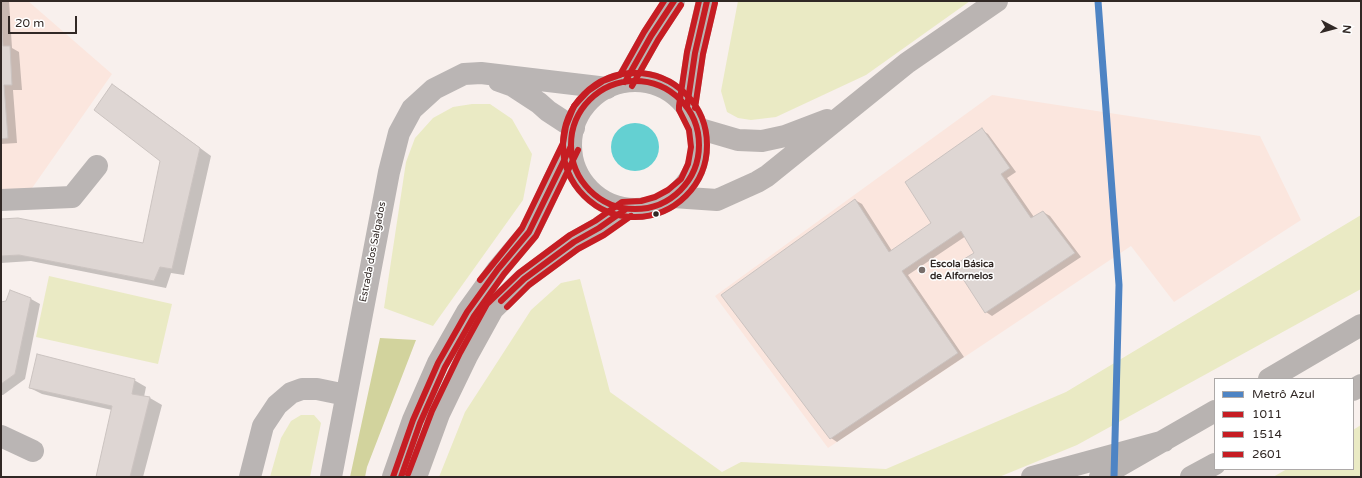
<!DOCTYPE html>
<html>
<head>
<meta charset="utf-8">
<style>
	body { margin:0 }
	#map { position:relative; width:1362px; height:478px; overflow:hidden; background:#f8f0ed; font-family:"Varela Round",sans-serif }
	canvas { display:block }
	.frame { position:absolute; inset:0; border:2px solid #312825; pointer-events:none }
	.legend { position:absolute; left:1214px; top:378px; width:140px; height:92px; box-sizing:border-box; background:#fff; border:1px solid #ada9a8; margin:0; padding:5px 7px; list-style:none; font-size:12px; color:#312825 }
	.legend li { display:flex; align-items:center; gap:8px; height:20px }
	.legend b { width:20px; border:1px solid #ada9a8 }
	.north { position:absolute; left:1314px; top:8px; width:40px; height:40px; -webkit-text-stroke:3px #fff; paint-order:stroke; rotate:96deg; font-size:11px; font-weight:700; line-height:16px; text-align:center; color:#312825 }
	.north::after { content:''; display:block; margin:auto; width:14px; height:18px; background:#312825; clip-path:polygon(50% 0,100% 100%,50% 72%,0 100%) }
	.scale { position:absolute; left:8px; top:16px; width:69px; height:18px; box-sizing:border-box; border:2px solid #312825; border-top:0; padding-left:5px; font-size:12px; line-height:14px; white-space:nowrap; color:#312825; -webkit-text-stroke:3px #fff; paint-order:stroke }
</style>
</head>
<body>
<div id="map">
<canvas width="1362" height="478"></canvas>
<div class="frame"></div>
<ul class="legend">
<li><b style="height:5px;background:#4e84c4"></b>Metrô Azul</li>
<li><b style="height:5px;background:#c61d23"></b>1011</li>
<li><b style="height:5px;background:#c61d23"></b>1514</li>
<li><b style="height:5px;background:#c61d23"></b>2601</li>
</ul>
<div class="north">N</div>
<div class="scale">20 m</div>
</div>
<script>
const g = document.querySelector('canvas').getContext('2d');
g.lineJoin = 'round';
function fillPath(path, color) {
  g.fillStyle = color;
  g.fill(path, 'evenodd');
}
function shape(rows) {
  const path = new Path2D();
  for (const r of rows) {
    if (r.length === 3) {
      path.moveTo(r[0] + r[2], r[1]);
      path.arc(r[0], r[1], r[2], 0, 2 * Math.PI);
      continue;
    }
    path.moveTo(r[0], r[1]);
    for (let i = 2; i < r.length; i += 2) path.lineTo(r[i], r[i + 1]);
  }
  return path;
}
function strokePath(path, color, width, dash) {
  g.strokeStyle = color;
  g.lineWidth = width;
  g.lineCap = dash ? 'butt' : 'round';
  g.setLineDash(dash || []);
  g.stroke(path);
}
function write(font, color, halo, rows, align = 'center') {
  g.font = font + ' "Varela Round",sans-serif';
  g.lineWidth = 3;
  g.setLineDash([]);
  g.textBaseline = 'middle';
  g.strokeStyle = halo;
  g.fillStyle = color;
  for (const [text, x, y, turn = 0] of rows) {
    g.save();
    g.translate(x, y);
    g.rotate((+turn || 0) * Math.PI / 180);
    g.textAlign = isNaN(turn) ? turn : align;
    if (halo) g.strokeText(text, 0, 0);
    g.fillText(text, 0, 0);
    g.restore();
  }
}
const built = shape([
	[1,1,28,1,112,74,30,191,1,192],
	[992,95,1260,136,1301,220,1174,302,1131,246,828,448,715,296]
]);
const green = shape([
	[738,1,970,1,866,75,776,117,751,120,738,118,727,112,721,91],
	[472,104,490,104,512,119,532,154,523,200,433,326,384,308,406,162,415,138,433,118,453,107],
	[1361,215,1361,289,1077,445,999,477,439,477,465,412,531,310,561,283,580,279,610,392,722,472,741,462,886,469,1066,392],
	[49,276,172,304,158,364,36,337],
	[301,415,314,415,321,423,310,477,270,477,281,438,291,421],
	[1361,425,1361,477,1273,477,1287,469,1353,469,1353,430]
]);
const forest = shape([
	[380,338,416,340,367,467,365,477,350,477]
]);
const water = shape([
	[635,147,24]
]);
const shadow = shape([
	[1,1,9,1,12,48,19,52,22,90,13,90,17,143,1,144],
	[112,85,124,92,211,156,184,275,171,273,166,288,31,261,1,263,1,220,144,244,161,160],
	[982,130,988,134,1016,172,1007,178,1034,217,1043,212,1050,216,1081,257,992,316,986,312,976,253,966,236,908,275,964,357,837,442,831,438,855,200,862,204,892,251,933,224],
	[31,299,40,304,25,379,3,395,1,395,1,303],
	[134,380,146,387,144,397,150,398,162,405,143,477,97,477,112,410,42,394,30,388]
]);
const building = shape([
	[1,18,3,46,10,46,12,85,4,85,8,138,1,139,1,18],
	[112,84,200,148,172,269,160,267,154,281,19,255,1,256,1,219,18,218,143,243,160,161,94,110,112,84],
	[982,128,1010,168,1001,174,1031,218,1043,211,1075,253,985,313,954,265,974,253,961,231,902,271,958,353,830,439,721,295,855,199,889,252,931,223,905,182,982,128],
	[10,290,31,298,15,374,1,384,1,302,6,301,10,290],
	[37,354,135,379,132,394,150,397,130,477,96,477,112,406,29,388,37,354]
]);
const street = shape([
	[499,81,513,86,539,103,548,111,574,128],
	[1,200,72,197,97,166],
	[1,436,33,451],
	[250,477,263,426,277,405,291,393,302,389,317,389,346,395],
	[331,477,389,172,399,133,412,109,434,89,464,74,481,73,607,88]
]);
const secondary = shape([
	[635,145,64],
	[625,82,651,36,674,1],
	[687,107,695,53,707,1],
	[697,128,738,140,762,141,785,136,827,120],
	[673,197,717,200,757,182,767,176,907,63,997,1],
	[393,477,413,420,438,363,467,312,498,269,529,232,541,208,553,182,571,146],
	[416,477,439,414,467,356,493,309,524,279,574,242,599,228,626,209]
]);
const highway = shape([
	[1269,379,1361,325],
	[1353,390,1361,385],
	[1032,477,1164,441],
	[1100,477,1215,411],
	[1191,477,1215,464]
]);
const bus1 = shape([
	[635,145,64],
	[625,82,651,36,674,1],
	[687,107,695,53,707,1],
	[501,301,524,279,574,242,599,228,626,209],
	[393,477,413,420,438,363,467,312,498,269,529,232,571,146]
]);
const bus2 = shape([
	[635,145,72],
	[632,86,658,40,681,5],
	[695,108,703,54,715,3],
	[507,307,529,285,578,249,604,235,631,216],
	[401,477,420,423,445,367,474,316,504,274,536,236,578,150]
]);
const bus3 = shape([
	[480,280,522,228,563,143,566,126,574,106,588,91,603,81,620,75,644,32,664,1],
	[408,474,432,411,460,353,487,304,519,273,570,235,595,221,622,202,641,201,655,197,668,190,681,179,688,164,691,147,689,130,679,110,679,106,687,52,699,1]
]);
const metro1 = shape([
	[1098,1,1119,285,1114,477]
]);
const markers = [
	[656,214,3.5,"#312825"],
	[922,270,4,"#776e6b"]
];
const streetNames = [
	["Estrada dos Salgados",373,252,-79]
];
const poiNames = [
	["Escola Básica",930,264],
	["de Alfornelos",930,276]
];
fillPath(built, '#fbe6de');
fillPath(green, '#eaeac4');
fillPath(forest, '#d2d39d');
fillPath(water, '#64d0d2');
fillPath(shadow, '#0003');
fillPath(building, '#ded6d3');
strokePath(building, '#cbc3c0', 1);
strokePath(street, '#bab5b4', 22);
strokePath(secondary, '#bab4b2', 22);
strokePath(highway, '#b8b3b1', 22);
strokePath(bus1, '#c61d23', 6);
strokePath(bus2, '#c61d23', 6);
strokePath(bus3, '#c61d23', 6);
strokePath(metro1, '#4e84c4', 7);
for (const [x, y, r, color] of markers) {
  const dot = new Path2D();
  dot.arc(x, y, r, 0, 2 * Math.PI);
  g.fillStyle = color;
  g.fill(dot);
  strokePath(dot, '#fff', 1.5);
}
write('10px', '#312825', '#fff', streetNames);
write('bold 10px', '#312825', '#fff', poiNames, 'left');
</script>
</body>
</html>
